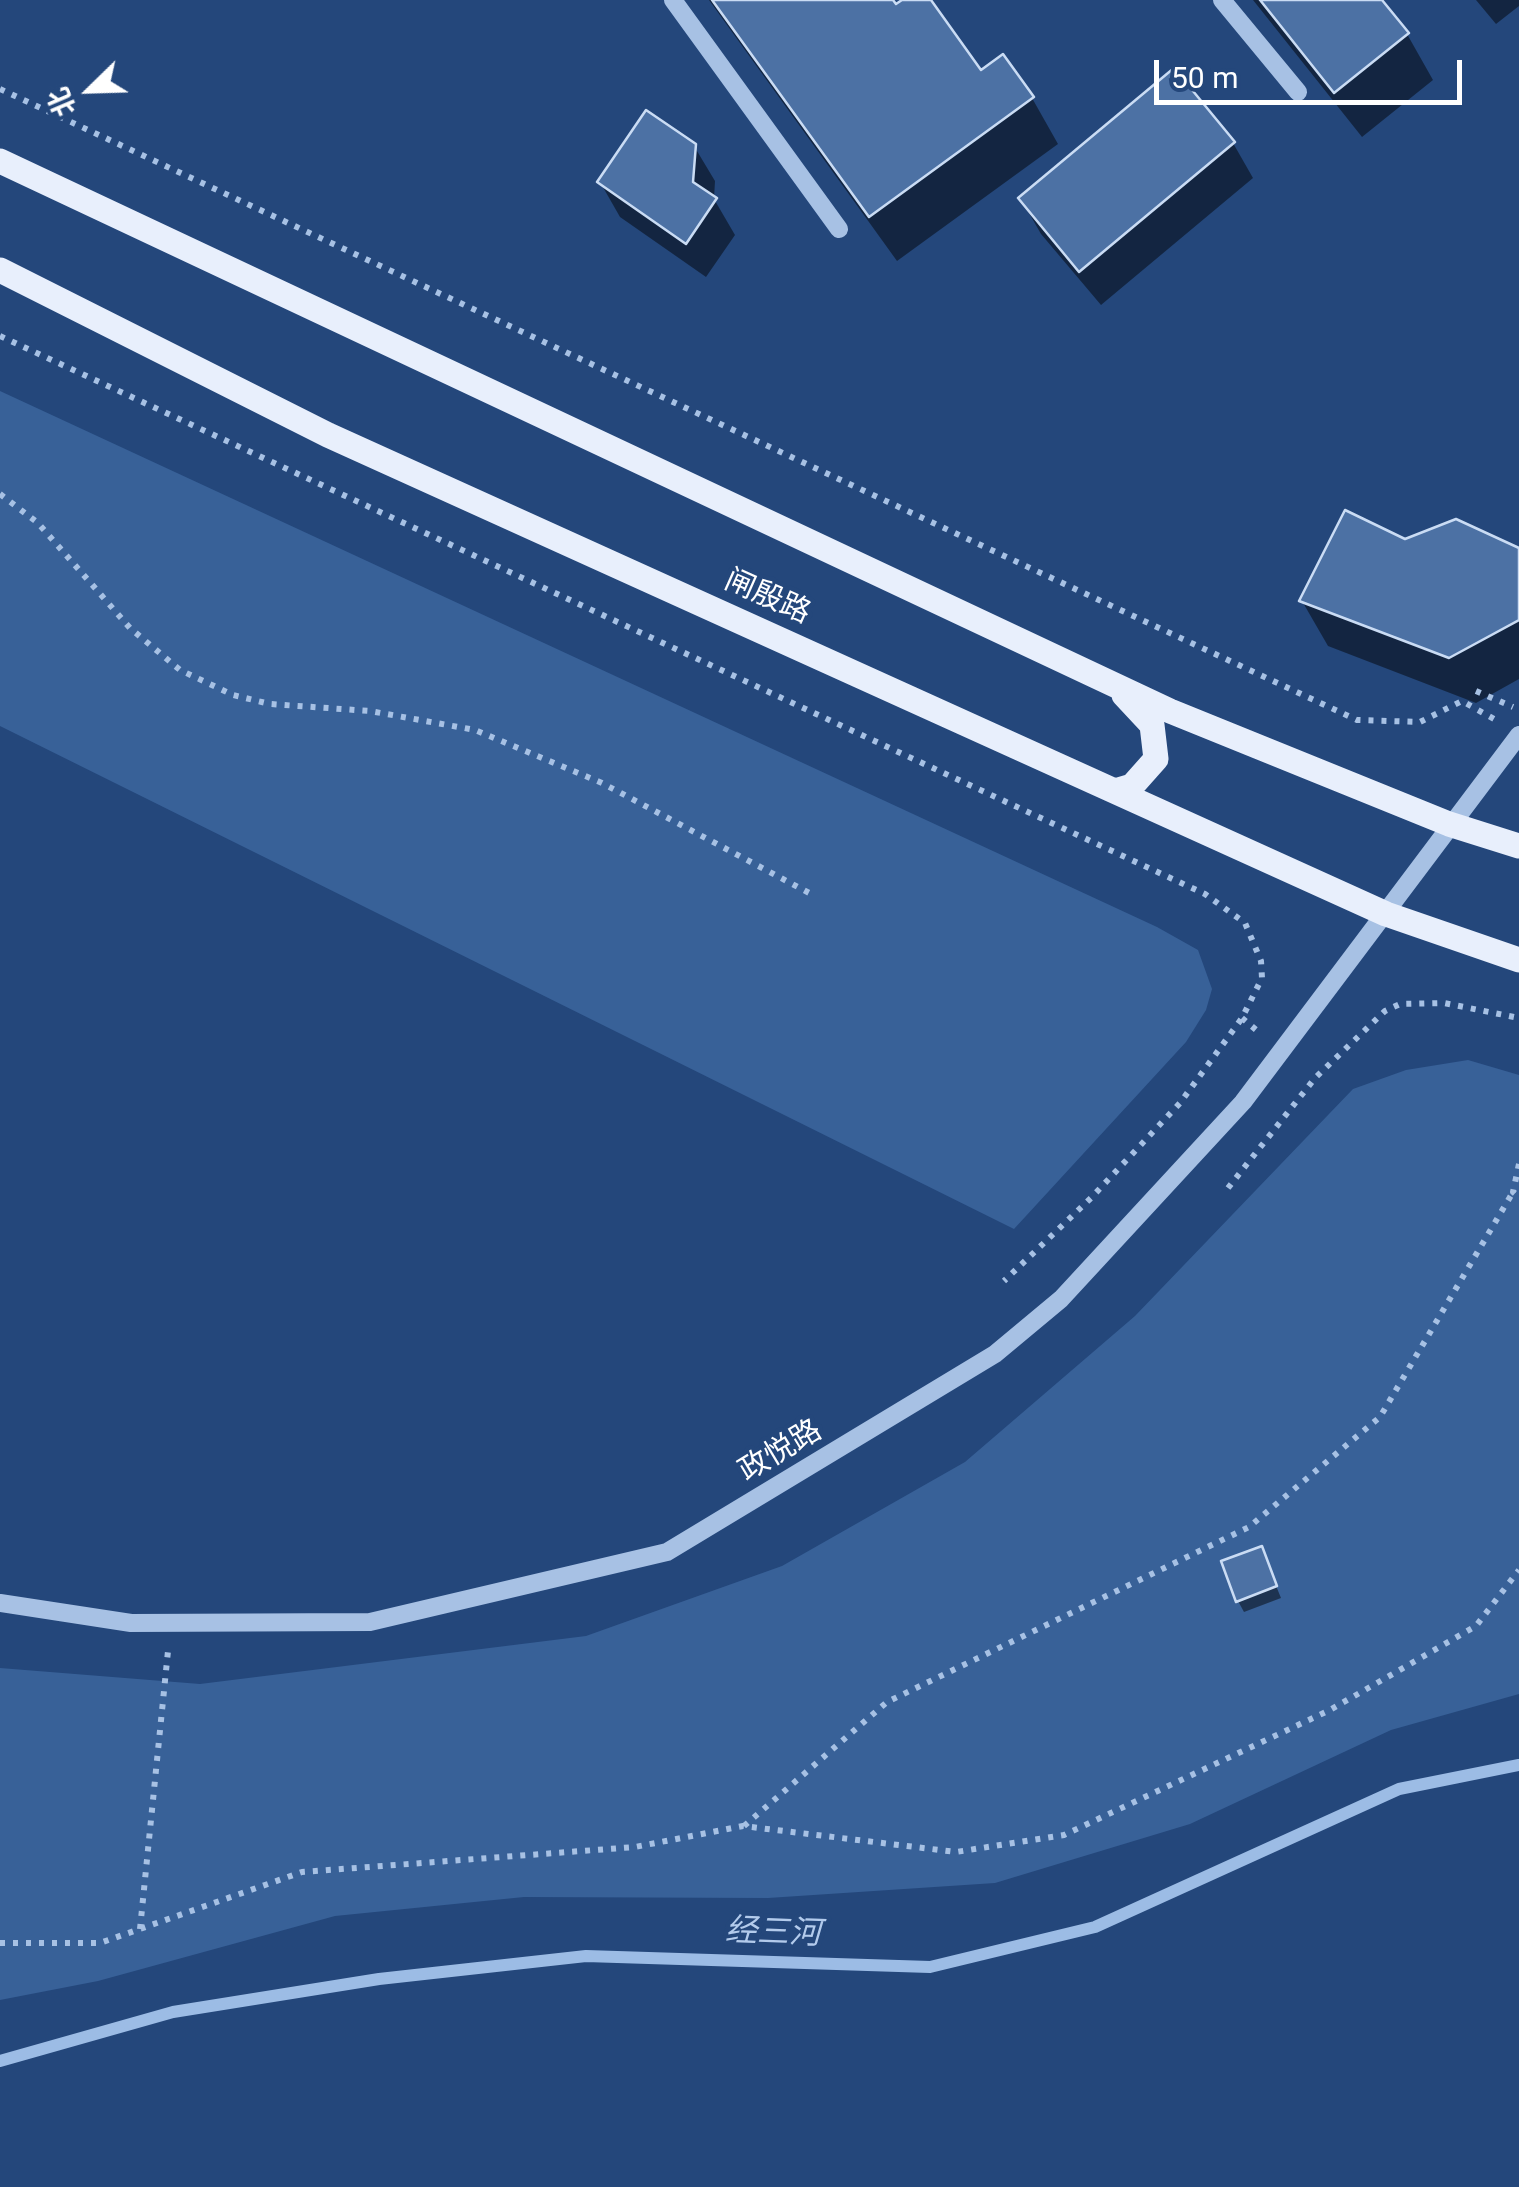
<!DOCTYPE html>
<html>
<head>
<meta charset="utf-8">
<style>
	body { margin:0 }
	#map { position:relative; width:1519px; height:2187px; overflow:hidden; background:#24477b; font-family:Roboto,"Noto Sans SC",sans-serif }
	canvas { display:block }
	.north { position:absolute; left:40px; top:40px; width:100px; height:100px; -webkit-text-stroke:8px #24477b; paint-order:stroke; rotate:247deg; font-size:28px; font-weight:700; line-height:40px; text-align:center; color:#fff }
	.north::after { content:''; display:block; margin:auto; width:35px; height:45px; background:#fff; clip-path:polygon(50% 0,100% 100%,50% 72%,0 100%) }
	.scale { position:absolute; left:1154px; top:60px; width:308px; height:45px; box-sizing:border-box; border:5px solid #fff; border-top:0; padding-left:12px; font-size:30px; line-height:35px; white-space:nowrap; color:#fff; -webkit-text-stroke:8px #24477b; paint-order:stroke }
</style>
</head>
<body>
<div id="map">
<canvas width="1519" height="2187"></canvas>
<div class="north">北</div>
<div class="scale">50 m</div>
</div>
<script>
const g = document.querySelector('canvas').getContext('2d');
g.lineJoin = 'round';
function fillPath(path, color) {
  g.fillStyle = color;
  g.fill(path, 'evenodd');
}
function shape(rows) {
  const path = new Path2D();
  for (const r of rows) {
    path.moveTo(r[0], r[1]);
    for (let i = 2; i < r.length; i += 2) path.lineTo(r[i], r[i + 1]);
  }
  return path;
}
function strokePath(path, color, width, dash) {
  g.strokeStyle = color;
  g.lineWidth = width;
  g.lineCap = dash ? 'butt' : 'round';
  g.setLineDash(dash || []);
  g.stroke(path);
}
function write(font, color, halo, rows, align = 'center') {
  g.font = font + ' Roboto,"Noto Sans SC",sans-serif';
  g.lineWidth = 9;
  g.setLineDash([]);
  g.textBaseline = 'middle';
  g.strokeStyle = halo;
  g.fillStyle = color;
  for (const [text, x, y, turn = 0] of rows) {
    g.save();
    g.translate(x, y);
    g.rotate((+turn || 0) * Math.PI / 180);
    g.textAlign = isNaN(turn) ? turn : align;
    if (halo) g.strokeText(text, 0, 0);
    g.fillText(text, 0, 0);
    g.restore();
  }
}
const green = shape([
	[0,391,1157,927,1198,950,1212,989,1206,1010,1186,1042,1014,1229,0,726],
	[1468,1060,1519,1075,1519,1694,1391,1730,1190,1824,995,1883,768,1898,524,1897,335,1916,98,1981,0,2000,0,1668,200,1684,586,1636,782,1566,965,1462,1135,1316,1353,1089,1406,1070]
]);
const shadow = shape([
	[709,0,890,0,896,8,906,0,928,0,980,73,1032,98,1058,144,897,261],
	[1253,0,1379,0,1407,34,1433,80,1362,137],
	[1476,0,1519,0,1519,6,1496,24],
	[1233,143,1253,178,1101,305,1041,234,1021,199],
	[694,146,715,181,714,199,735,235,706,277,620,217,600,182],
	[1405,542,1519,550,1519,679,1476,703,1328,646,1302,601],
	[1261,1549,1281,1598,1244,1612,1238,1601]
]);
const stream = shape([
	[0,2061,173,2012,379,1979,586,1956,930,1967,1095,1927,1399,1789,1519,1765]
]);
const building = shape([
	[712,0,893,0,896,4,902,0,931,0,981,70,1003,54,1034,97,869,217,712,0],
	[1260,0,1382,0,1409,33,1334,93,1260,0],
	[1174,68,1235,142,1079,272,1018,198,1174,68],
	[646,110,696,144,693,182,717,198,686,244,597,182,646,110],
	[1345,510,1405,539,1456,519,1519,548,1519,620,1449,658,1299,601,1345,510],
	[1262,1546,1277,1586,1236,1602,1221,1561,1262,1546]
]);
const path = shape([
	[0,89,1357,720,1420,722,1462,701,1494,719],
	[0,336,1205,894,1245,923,1261,961,1262,978,1242,1018,1180,1103,1091,1198,1004,1281],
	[0,494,38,523,130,628,180,670,233,695,270,704,370,711,475,730,602,783,813,895],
	[1476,691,1513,707],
	[1242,1018,1261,1034],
	[1519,1164,1513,1192,1519,1197],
	[1228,1188,1315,1078,1385,1011,1400,1004,1444,1003,1519,1018],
	[744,1826,887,1702,1249,1527,1380,1417,1513,1192],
	[140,1929,168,1651],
	[0,1943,100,1943,302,1872,635,1847,743,1826,956,1852,1064,1835,1330,1710,1476,1626,1519,1570]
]);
const minor = shape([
	[673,0,839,229],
	[1222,0,1298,92],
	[0,1603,131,1623,370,1622,667,1552,995,1354,1061,1299,1243,1102,1519,735]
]);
const major = shape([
	[0,161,1170,711,1449,824,1519,846],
	[0,270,328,435,1386,914,1519,960],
	[1115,791,1132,786,1156,759,1152,725,1124,695]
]);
const streetNames = [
	["闸殷路",767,598,24],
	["政悦路",781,1452,-31]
];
const waterNames = [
	["经三河",773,1934,2]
];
fillPath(green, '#386198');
fillPath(shadow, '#0007');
strokePath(stream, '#9cbce5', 12);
fillPath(building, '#4c71a4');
strokePath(building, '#cadcf4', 2.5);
strokePath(path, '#a7c1e4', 6, [5, 8]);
strokePath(minor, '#a7c1e4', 18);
strokePath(major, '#e8effc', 25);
write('30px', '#fff', '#24477b', streetNames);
write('italic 32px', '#b3cbec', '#24477b', waterNames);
</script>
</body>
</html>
